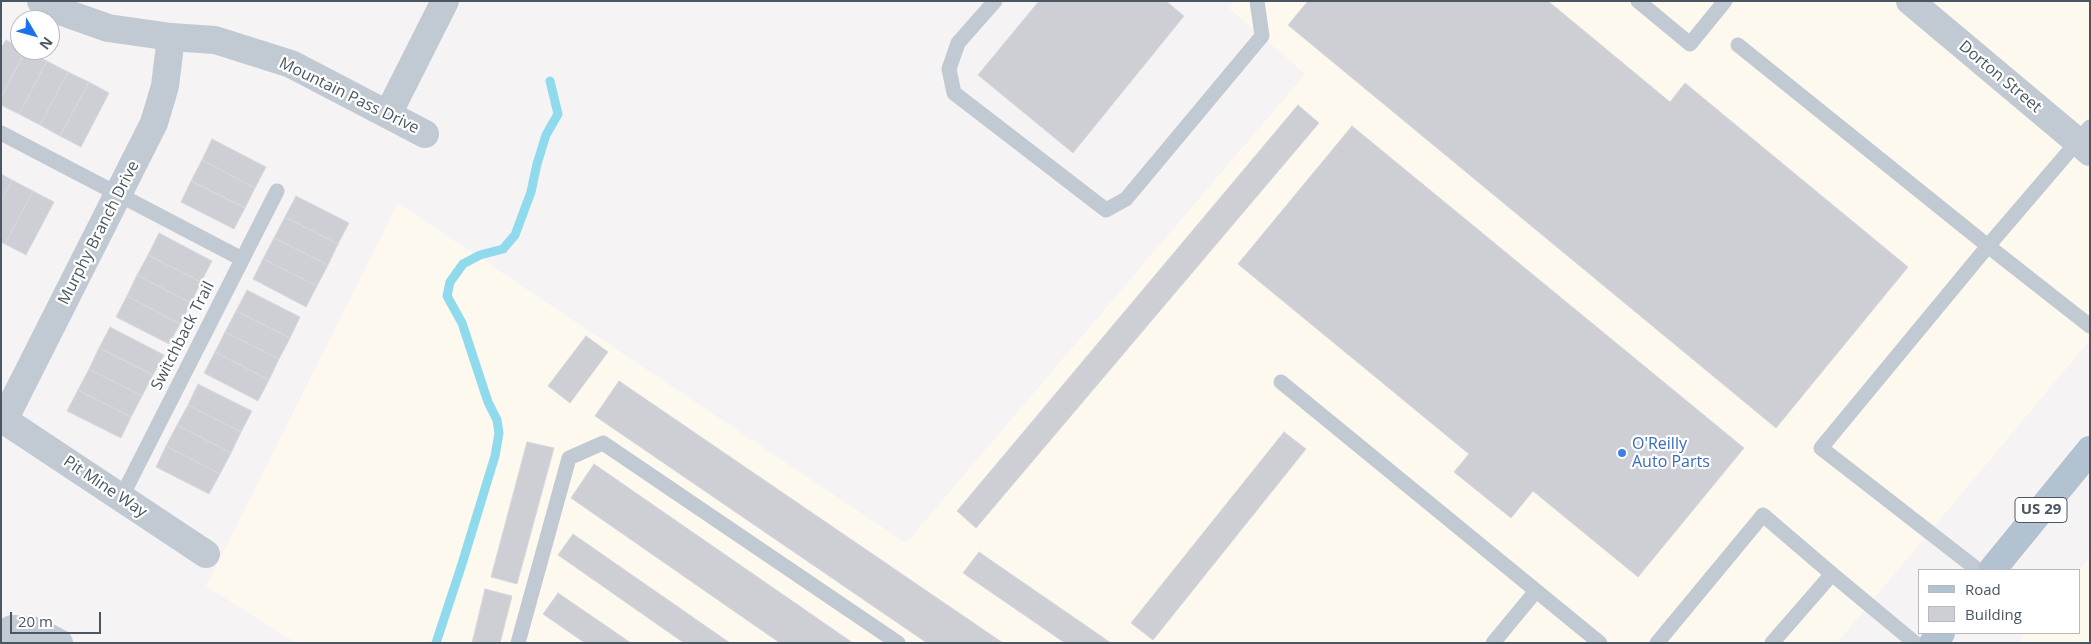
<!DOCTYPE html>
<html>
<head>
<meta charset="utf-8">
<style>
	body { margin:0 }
	#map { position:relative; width:2091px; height:644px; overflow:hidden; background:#f5f3f3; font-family:"Open Sans",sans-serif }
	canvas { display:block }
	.frame { position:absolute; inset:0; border:2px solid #4a5661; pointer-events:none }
	.legend { position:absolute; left:1918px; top:569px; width:162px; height:65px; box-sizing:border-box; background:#fff; border:1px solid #b7bbc0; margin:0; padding:6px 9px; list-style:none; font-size:15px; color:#4a5661 }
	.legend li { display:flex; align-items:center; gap:10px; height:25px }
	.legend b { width:25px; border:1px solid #b7bbc0 }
	.north { position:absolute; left:10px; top:10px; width:50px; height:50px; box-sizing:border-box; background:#fff; border:1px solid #b7bbc0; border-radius:50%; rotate:127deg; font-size:14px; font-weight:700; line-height:20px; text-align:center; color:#4a5661 }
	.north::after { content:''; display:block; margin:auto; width:18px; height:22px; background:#1a73e8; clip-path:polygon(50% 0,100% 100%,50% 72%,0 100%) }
	.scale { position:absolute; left:10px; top:612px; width:91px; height:22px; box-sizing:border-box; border:2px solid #4a5661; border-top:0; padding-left:6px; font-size:15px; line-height:18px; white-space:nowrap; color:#4a5661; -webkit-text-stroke:4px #fff; paint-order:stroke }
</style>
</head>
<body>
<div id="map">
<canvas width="2091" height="644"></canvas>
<div class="frame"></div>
<ul class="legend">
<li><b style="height:6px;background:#b3c2d1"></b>Road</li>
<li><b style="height:14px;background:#cdcfd5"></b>Building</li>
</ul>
<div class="north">N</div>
<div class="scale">20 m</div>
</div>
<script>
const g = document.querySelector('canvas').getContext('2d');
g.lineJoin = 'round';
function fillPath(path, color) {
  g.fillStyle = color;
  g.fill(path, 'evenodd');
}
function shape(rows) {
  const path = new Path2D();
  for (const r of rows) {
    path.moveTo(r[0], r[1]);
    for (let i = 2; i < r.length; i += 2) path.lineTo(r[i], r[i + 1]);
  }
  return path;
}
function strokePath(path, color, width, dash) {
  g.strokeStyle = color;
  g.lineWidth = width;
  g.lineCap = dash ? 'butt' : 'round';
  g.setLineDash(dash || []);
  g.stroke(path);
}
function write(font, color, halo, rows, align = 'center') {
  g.font = font + ' "Open Sans",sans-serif';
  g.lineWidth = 4.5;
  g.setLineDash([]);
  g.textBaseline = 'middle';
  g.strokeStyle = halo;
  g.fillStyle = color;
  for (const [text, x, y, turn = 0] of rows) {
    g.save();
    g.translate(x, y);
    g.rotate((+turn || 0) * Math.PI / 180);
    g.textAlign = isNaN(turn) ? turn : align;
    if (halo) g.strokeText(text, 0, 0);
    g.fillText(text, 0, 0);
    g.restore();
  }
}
const commercial = shape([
	[1235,1,2090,1,2090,340,1837,643,296,643,206,586,398,203,906,543,1305,74,1229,8],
	[2090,557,2090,643,2018,643,2026,633,2080,633,2079,570]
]);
const stream = shape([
	[436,643,462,564,495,456,499,433,497,420,488,402,462,323,447,296,450,282,463,264,480,255,503,249,515,235,531,192,537,164,546,135,558,114,550,81]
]);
const building = shape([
	[1039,1,1166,1,1184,16,1073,153,978,75,1039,1],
	[1308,1,1548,1,1670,102,1685,83,1908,267,1776,428,1288,25,1308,1],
	[6,40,20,47,20,50,26,50,1,98,1,48,6,40],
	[26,50,47,61,19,114,1,105,1,98,26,50],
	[47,61,68,72,40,125,19,114,47,61],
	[68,72,89,82,60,136,40,125,68,72],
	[89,82,109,93,81,147,60,136,89,82],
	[1298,105,1319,123,976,528,957,511,1298,105],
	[1352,126,1744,448,1638,577,1533,491,1511,518,1454,472,1469,454,1238,264,1352,126],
	[212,139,266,167,255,188,202,160,212,139],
	[202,160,255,188,245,208,191,181,202,160],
	[1,174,12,180,1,201,1,174],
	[12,180,33,191,5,244,1,242,1,201,12,180],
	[191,181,245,208,234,229,181,202,191,181],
	[33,191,54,202,26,255,5,244,33,191],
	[296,196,349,223,338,244,285,217,296,196],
	[285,217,338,244,328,265,274,238,285,217],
	[159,233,212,261,201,282,148,255,159,233],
	[274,238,328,265,317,286,263,259,274,238],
	[148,255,201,282,191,303,137,275,148,255],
	[263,259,317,286,306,307,253,279,263,259],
	[137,275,191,303,180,324,127,296,137,275],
	[247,290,300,317,290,338,236,311,247,290],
	[127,296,180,324,169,344,116,317,127,296],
	[236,311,290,338,279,359,225,332,236,311],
	[110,327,164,355,153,375,99,348,110,327],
	[225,332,279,359,269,380,215,352,225,332],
	[586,336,608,352,570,403,548,386,586,336],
	[99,348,153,375,142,396,89,369,99,348],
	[215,352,269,380,258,401,204,373,215,352],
	[89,369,142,396,131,417,78,390,89,369],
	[619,381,1003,643,927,643,595,416,619,381],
	[198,384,252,411,241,432,188,405,198,384],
	[78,390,131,417,121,438,67,411,78,390],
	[188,405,241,432,231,453,177,425,188,405],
	[177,425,231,453,220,474,166,446,177,425],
	[1284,432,1306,449,1153,640,1131,623,1284,432],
	[527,442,554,448,517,584,491,577,527,442],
	[166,446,220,474,209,494,156,467,166,446],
	[594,464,853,643,780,643,571,498,594,464],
	[573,534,730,643,684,643,558,555,573,534],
	[979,552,1111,643,1065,643,963,573,979,552],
	[485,589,512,596,500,643,472,643,485,589],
	[558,593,631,643,585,643,543,614,558,593]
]);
const service = shape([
	[995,1,958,43,949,69,954,93,1106,210,1126,199,1262,36,1257,1],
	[1638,1,1690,44,1725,1],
	[1738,45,1988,246,1821,448,1978,570],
	[2090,127,1988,246,2090,326],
	[1,133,242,259],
	[1281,382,1600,643],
	[121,498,277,191],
	[518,643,569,458,603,443,898,643],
	[1493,643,1536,591],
	[1657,643,1763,515,1832,574,1915,643],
	[1772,643,1832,574]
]);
const minor = shape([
	[41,1,60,11,108,28,171,37,215,40,291,64,425,134],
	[1910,1,2090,152],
	[171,37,165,86,154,123,4,420,206,554],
	[388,114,445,1],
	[1,635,12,629,36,631,59,643]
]);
const primary = shape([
	[1992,570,2090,450],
	[1933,643,1941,633]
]);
const markers = [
	[1622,453,5,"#3f7fe0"]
];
const shields = [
	[2041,510,52]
];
const shieldNames = [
	["US 29",2041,510]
];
const streetNames = [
	["Dorton Street",2000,77,40],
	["Mountain Pass Drive",349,96,26],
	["Murphy Branch Drive",99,233,-63],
	["Switchback Trail",183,336,-63],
	["Pit Mine Way",105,487,34]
];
const shopNames = [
	["O'Reilly",1632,444],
	["Auto Parts",1632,462]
];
fillPath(commercial, '#fdf9ef');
strokePath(stream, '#90daee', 9);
fillPath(building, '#cdcfd5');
strokePath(building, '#d7d9de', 1);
strokePath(service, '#c1cad2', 15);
strokePath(minor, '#c1cad2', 28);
strokePath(primary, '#b3c2d1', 28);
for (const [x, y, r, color] of markers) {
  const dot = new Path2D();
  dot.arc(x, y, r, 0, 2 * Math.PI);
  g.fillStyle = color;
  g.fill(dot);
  strokePath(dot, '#fff', 2);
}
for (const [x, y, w] of shields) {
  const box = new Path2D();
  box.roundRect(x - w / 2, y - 12.5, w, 25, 4);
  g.fillStyle = '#fff';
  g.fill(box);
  strokePath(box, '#4a5661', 1);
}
write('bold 15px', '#4a5661', null, shieldNames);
write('16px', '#4a5661', '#fff', streetNames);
write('16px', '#366cbe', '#fff', shopNames, 'left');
</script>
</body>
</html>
